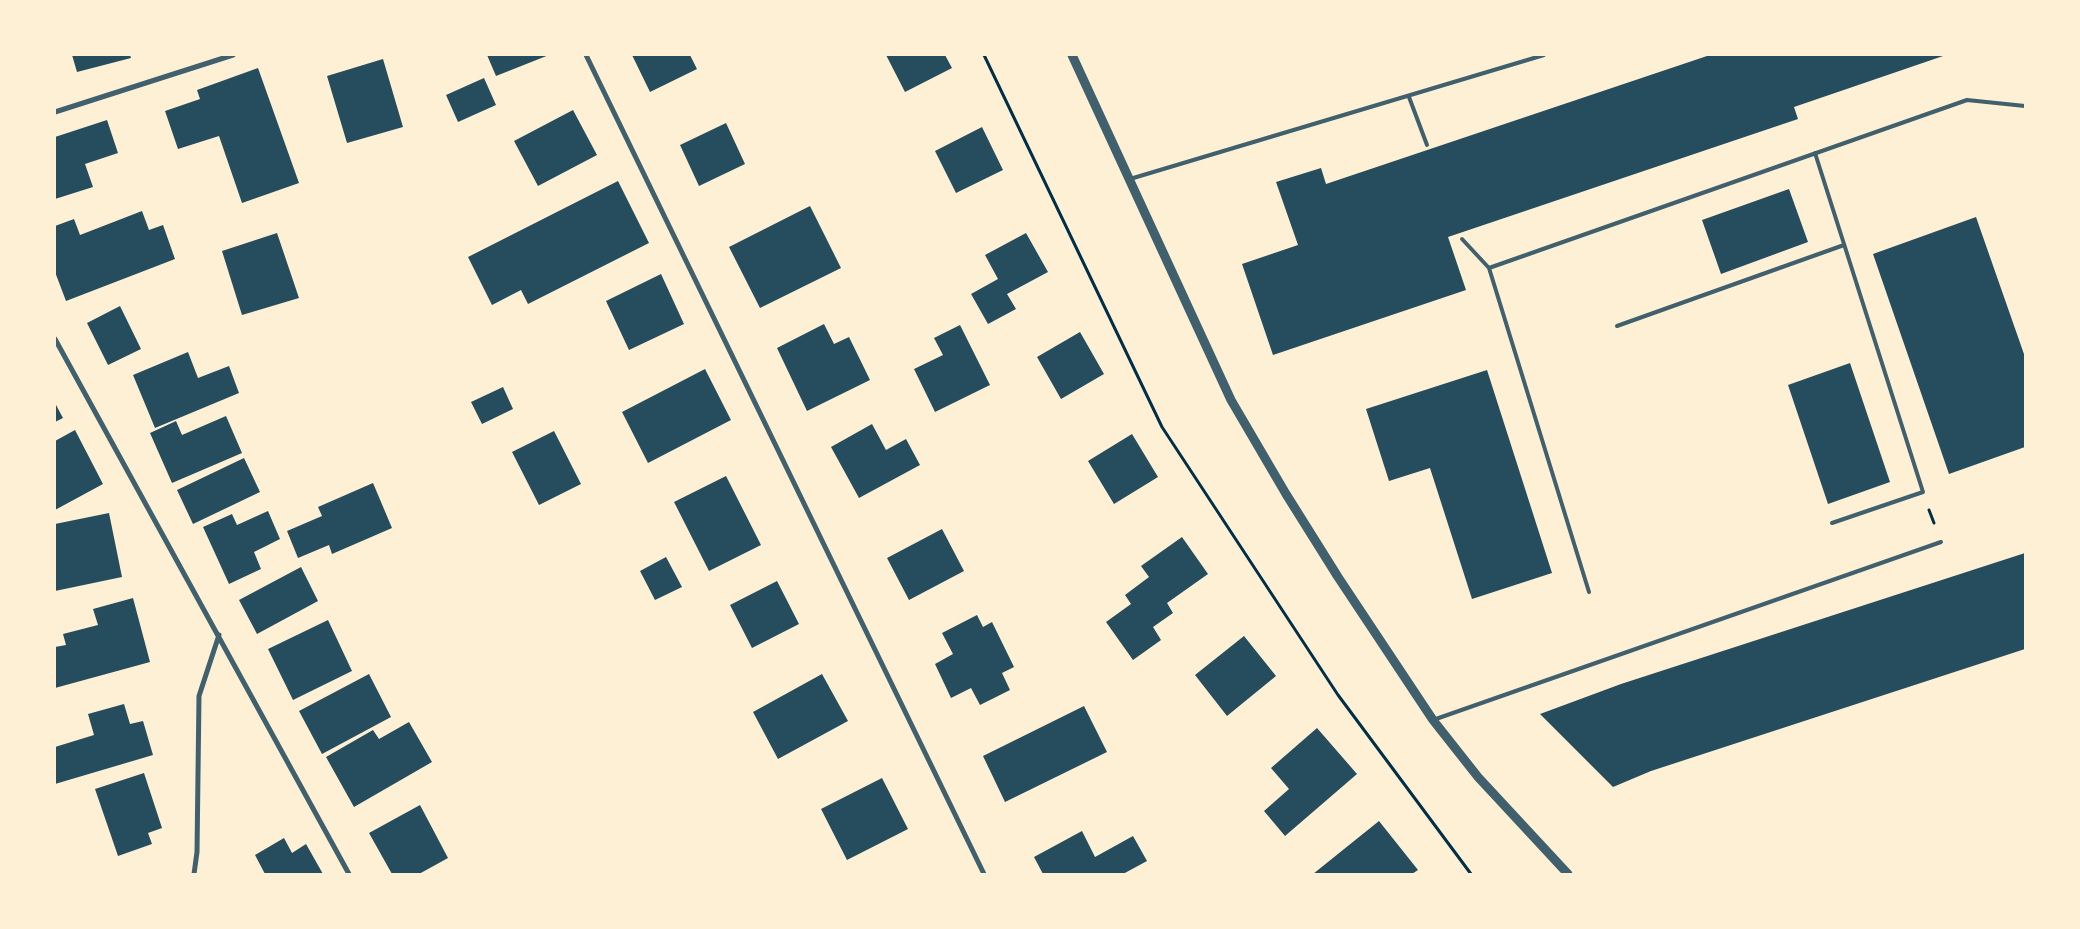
<!DOCTYPE html>
<html>
<head>
<meta charset="utf-8">
<style>
	body { margin:0 }
	#map { position:relative; width:2080px; height:929px; overflow:hidden; background:#fdf0d5; font-family:"Noto Sans",sans-serif }
	canvas { display:block }
	.frame { position:absolute; inset:0; border:56px solid #fdf0d5; pointer-events:none }
</style>
</head>
<body>
<div id="map">
<canvas width="2080" height="929"></canvas>
<div class="frame"></div>
</div>
<script>
const g = document.querySelector('canvas').getContext('2d');
g.lineJoin = 'round';
function fillPath(path, color) {
  g.fillStyle = color;
  g.fill(path, 'evenodd');
}
function shape(rows) {
  const path = new Path2D();
  for (const r of rows) {
    path.moveTo(r[0], r[1]);
    for (let i = 2; i < r.length; i += 2) path.lineTo(r[i], r[i + 1]);
  }
  return path;
}
function strokePath(path, color, width, dash) {
  g.strokeStyle = color;
  g.lineWidth = width;
  g.lineCap = dash ? 'butt' : 'round';
  g.setLineDash(dash || []);
  g.stroke(path);
}
const building = shape([
	[72,55,130,55,131,58,77,72],
	[487,55,549,55,496,76],
	[632,55,690,55,697,69,650,92],
	[886,55,945,55,952,68,905,92],
	[1710,55,1946,55,1794,107,1798,119,1448,237,1466,290,1273,355,1242,264,1298,245,1276,182,1321,168,1326,184],
	[383,59,403,127,347,143,327,76],
	[258,68,299,183,242,203,219,136,178,149,165,111,200,99,197,90],
	[484,78,496,105,458,122,446,95],
	[573,110,597,155,538,186,514,141],
	[107,120,118,153,85,164,93,187,55,199,55,137],
	[726,123,745,164,699,186,680,145],
	[982,127,1003,170,956,193,935,151],
	[618,181,649,243,528,304,521,290,492,305,468,257],
	[1789,189,1808,242,1721,274,1702,220],
	[810,206,841,268,760,308,729,247],
	[142,211,149,230,163,225,175,259,66,301,55,272,55,226,74,219,80,235],
	[1976,217,2025,357,2025,447,1949,474,1873,254],
	[277,233,299,298,242,315,222,251],
	[1026,233,1048,272,1007,294,1016,309,988,324,971,294,998,279,985,255],
	[661,274,684,324,629,350,606,301],
	[120,306,141,349,108,365,87,323],
	[824,324,834,344,849,337,870,380,807,411,777,348],
	[960,325,990,385,935,412,914,369,943,355,934,338],
	[1080,332,1104,374,1061,399,1037,357],
	[188,352,198,378,229,366,239,393,155,428,133,375],
	[1850,363,1890,482,1828,504,1788,385],
	[705,369,731,420,648,463,622,412],
	[1487,370,1552,573,1472,599,1430,468,1389,481,1366,409],
	[503,387,513,409,482,424,471,402],
	[55,403,63,418,55,422],
	[226,416,242,453,172,483,150,433,176,421,182,435],
	[872,424,886,450,906,439,920,465,859,498,831,447],
	[75,430,103,484,55,510,55,441],
	[554,431,581,484,539,505,512,452],
	[1132,434,1158,477,1114,504,1088,461],
	[244,458,260,492,193,524,177,490],
	[726,476,761,545,709,571,674,502],
	[373,483,392,528,332,554,329,545,298,558,287,531,322,516,318,507],
	[268,511,280,539,254,552,261,569,229,584,203,527,232,514,237,525],
	[109,513,122,577,55,591,55,524],
	[942,529,964,571,909,600,887,558],
	[1182,537,1208,574,1167,603,1173,613,1153,627,1161,640,1133,660,1106,622,1131,604,1125,595,1149,577,1141,566],
	[2025,553,2025,649,1651,771,1613,787,1540,714,1621,684],
	[666,557,682,587,655,600,640,571],
	[301,567,318,601,257,634,239,600],
	[777,581,799,624,752,648,730,605],
	[133,598,150,662,55,688,55,647,66,645,63,634,98,625,93,609],
	[977,615,983,627,992,622,1014,667,1002,673,1010,690,980,705,971,688,951,698,935,664,953,654,942,633],
	[328,620,352,671,293,700,268,649],
	[1244,636,1276,676,1227,716,1195,675],
	[369,674,391,717,322,754,299,711],
	[822,674,848,721,778,759,753,712],
	[124,704,130,724,143,721,153,755,55,784,55,747,94,735,88,714],
	[1084,706,1107,752,1005,802,983,756],
	[409,722,432,762,354,807,326,757,373,730,379,739],
	[1317,728,1357,774,1285,836,1264,811,1289,789,1271,768],
	[144,773,162,828,148,833,152,844,118,856,95,789],
	[882,778,908,829,847,860,821,809],
	[420,805,448,858,419,874,392,874,369,833],
	[1379,821,1418,870,1412,874,1313,874],
	[1082,831,1095,857,1133,836,1147,861,1123,874,1043,874,1034,857],
	[284,838,292,853,306,844,323,874,265,874,255,855]
]);
const path = shape([
	[984,55,1162,427,1338,695,1471,874],
	[1929,510,1934,523]
]);
const service = shape([
	[1409,97,1427,145],
	[1815,153,1923,492,1832,523],
	[1130,179,1544,55],
	[1462,239,1489,268,1967,100,2025,106],
	[1489,268,1589,592],
	[1617,326,1844,245],
	[1433,720,1941,542]
]);
const minor = shape([
	[586,55,984,874],
	[55,112,233,55],
	[55,339,349,874],
	[194,874,197,852,199,696,219,635]
]);
const tertiary = shape([
	[1072,55,1231,400,1286,494,1338,577,1433,720,1478,777,1568,874]
]);
fillPath(building, '#264d5e');
strokePath(path, '#003049', 3);
strokePath(service, '#3f606c', 4);
strokePath(minor, '#3f606c', 5);
strokePath(tertiary, '#3f606c', 9);
</script>
</body>
</html>
